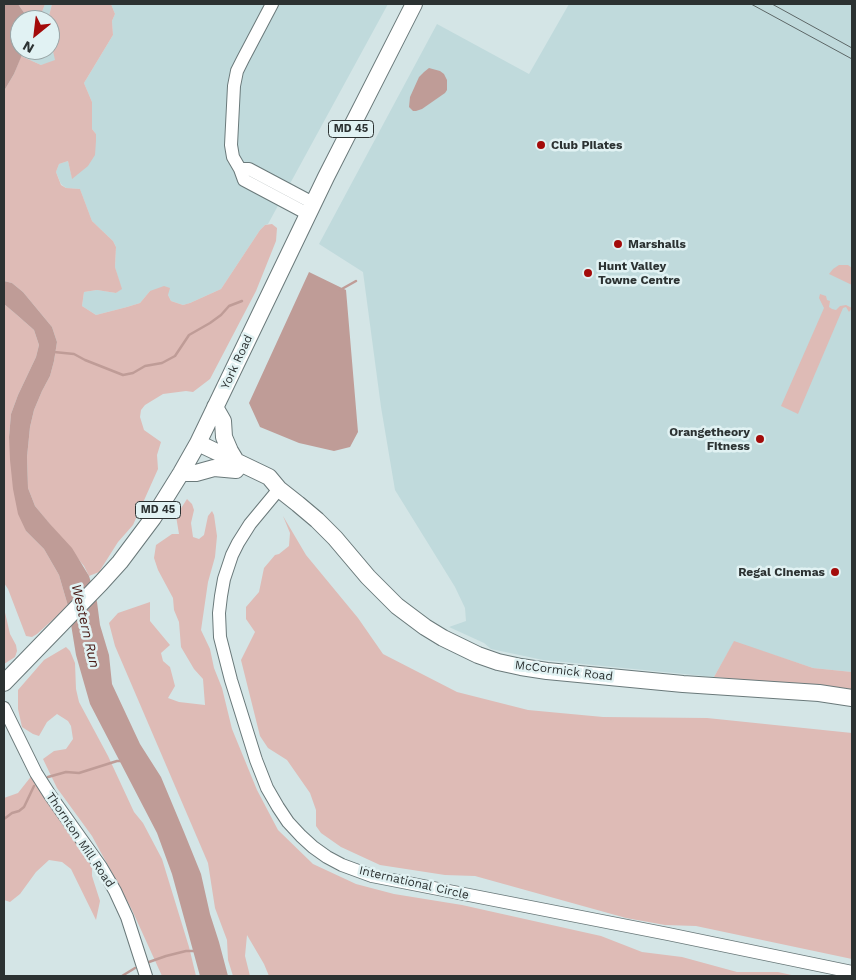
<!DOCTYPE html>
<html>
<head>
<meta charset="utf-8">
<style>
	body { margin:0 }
	#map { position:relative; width:856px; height:980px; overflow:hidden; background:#d4e5e6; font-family:"Work Sans",sans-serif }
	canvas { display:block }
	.frame { position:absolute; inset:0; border:5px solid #2c3232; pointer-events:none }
	.north { position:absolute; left:10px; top:10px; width:50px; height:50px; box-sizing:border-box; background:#e1f2f3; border:1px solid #99a5a6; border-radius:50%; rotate:209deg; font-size:14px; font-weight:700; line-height:20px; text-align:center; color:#2c3232 }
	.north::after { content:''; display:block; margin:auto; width:18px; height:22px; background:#a30b0a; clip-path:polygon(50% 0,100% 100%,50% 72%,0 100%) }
</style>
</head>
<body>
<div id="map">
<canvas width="856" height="980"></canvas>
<div class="frame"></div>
<div class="north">N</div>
</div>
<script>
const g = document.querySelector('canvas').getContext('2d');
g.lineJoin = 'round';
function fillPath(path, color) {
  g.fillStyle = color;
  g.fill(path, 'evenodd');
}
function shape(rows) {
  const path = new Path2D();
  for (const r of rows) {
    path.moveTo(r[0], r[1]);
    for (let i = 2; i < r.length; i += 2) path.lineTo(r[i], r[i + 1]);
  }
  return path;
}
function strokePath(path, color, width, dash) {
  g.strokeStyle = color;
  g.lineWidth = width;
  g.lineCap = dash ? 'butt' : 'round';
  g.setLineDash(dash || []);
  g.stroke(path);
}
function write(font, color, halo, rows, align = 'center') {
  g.font = font + ' "Work Sans",sans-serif';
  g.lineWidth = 5;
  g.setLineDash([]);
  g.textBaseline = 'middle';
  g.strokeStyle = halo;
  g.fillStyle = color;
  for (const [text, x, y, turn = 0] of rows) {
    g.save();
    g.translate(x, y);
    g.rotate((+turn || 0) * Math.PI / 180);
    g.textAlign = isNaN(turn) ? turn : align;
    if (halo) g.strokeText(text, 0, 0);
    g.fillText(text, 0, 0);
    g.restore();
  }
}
const built = shape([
	[45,4,52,4,48,20,39,20],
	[111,4,388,4,268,224,265,225,260,230,221,289,190,303,183,305,171,301,168,295,150,291,140,303,127,307,96,315,82,306,84,292,97,290,116,293,121,289,115,267,116,247,113,241,92,221,80,189,66,188,61,184,56,172,59,164,68,161,72,178,96,134,92,129,92,102,84,83,113,35,112,21,115,14],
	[569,4,852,4,852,672,813,668,734,642,714,677,543,660,491,649,484,643,449,627,466,621,465,608,455,587,395,490,381,407,363,272,319,244,437,24,529,74],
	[50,38,56,61,41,65,21,56,24,50,50,50]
]);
const green = shape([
	[18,4,45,4,39,20,26,20,25,14],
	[52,4,111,4,115,14,112,21,113,35,84,83,92,102,92,129,96,134,96,141,95,155,88,166,72,179,68,161,59,164,56,172,61,185,66,188,80,189,92,221,113,241,116,247,115,267,122,289,116,293,97,290,84,292,82,306,96,315,127,307,140,303,150,291,164,286,170,288,168,295,171,301,183,305,190,303,221,289,260,230,265,225,272,224,277,228,276,241,256,291,210,379,193,392,186,391,163,394,145,405,141,410,140,417,144,430,161,442,157,455,158,469,133,525,118,542,99,572,89,576,84,566,35,506,28,488,27,457,30,427,34,410,42,391,50,376,54,361,57,342,52,327,23,292,12,283,4,281,4,91,14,74,21,56,41,65,55,60,50,38,50,20,48,20],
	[839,265,848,265,852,268,852,285,829,274,833,269],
	[820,294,826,296,827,300,830,301,829,307,832,309,836,310,840,306,846,305,852,308,849,312,846,307,843,308,798,414,781,406,824,308,819,298],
	[4,304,17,315,34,330,39,345,36,357,18,395,11,414,9,437,26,531,44,549,59,575,68,606,37,634,32,637,26,636,8,589,4,583],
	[187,499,192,504,194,510,191,523,193,537,199,539,204,535,208,516,212,511,214,515,217,536,215,557,208,582,201,630,210,649,214,668,222,688,232,729,257,790,278,830,313,864,356,884,394,894,462,905,601,936,642,952,682,957,737,972,778,972,796,976,269,976,264,964,247,935,245,956,250,976,233,976,228,960,227,940,215,908,208,863,115,646,109,623,118,613,150,602,150,621,170,645,161,653,163,661,170,667,175,686,168,698,179,702,205,705,203,679,194,669,181,647,179,622,174,610,173,598,158,570,154,558,156,545,172,534,179,534,176,516],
	[283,516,306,555,358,618,383,654,457,692,528,710,603,717,707,718,852,733,852,959,696,926,665,925,626,918,475,876,445,875,380,865,341,847,321,833,316,826,316,810,310,793,287,760,268,748,260,736,241,660,255,632,246,619,246,607,259,592,264,568,275,555,279,554,289,546,290,533],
	[4,608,10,634,16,645,17,651,15,657,4,664],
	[734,641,813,668,852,672,852,693,790,684,714,677],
	[66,647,70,651,75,663,76,689,79,702,108,756,134,812,143,823,162,859,189,947,196,976,162,976,132,910,92,836,57,788,43,759,54,751,66,749,73,739,71,726,68,721,57,714,47,722,39,736,33,734,22,727,18,709,18,690,44,660],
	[33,774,92,864,92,876,100,901,96,920,71,869,62,862,49,860,36,872,20,894,10,902,4,900,4,798,18,793]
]);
const water = shape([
	[4,4,18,4,25,14,26,20,20,20,20,50,24,50,14,74,4,91],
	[429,68,440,71,444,74,447,80,447,90,445,93,422,109,416,111,413,111,409,107,410,97,419,77,424,72],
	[309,272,346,290,358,432,350,447,334,451,299,443,260,427,249,403],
	[4,281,12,283,23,292,52,327,57,342,54,361,50,376,42,391,34,410,30,427,27,457,28,488,35,506,50,524,72,548,89,576,97,602,100,625,109,655,112,684,140,744,161,777,184,832,201,874,210,914,219,942,228,976,200,976,172,874,157,833,90,704,76,655,68,606,59,575,44,549,26,531,18,514,13,489,10,460,9,437,11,414,18,395,36,357,39,345,34,330,17,315,4,304]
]);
const stream = shape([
	[340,290,356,281],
	[54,352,74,354,85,360,123,375,133,373,145,366,162,363,175,356,189,335,210,323,221,315,229,306,242,301],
	[48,777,66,772,79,773,117,761,121,761],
	[4,819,12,813,19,811,24,807,34,786],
	[149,962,166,956,186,951,196,951],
	[122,976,135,968]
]);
const minor = shape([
	[272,4,243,59,237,71,234,86,231,145,233,157,240,169,244,180,308,214],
	[240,169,249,169,313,203],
	[279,489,250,524,238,543,232,555,224,579,221,596,219,613,220,637,231,680,256,760,267,788,278,807,288,822,301,836,313,847,327,857,342,865,372,876,668,934,852,972],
	[4,708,36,773,50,795,101,867,115,891,127,917,146,976]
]);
const major = shape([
	[215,407,223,421,224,437,230,451,236,461],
	[198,443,269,477,279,489,298,504,317,520,335,538,368,577,397,606,425,627,443,638,478,655,498,662,521,667,547,671,683,684,819,693,852,698],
	[181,473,196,473,214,468,236,470],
	[4,683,101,583,120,562,153,518,181,473,198,443,326,177,414,4]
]);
const tram = shape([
	[751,4,852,59],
	[772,4,852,48]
]);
const markers = [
	[541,145,5,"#a30b0a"],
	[618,244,5,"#a30b0a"],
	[588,273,5,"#a30b0a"],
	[760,439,5,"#a30b0a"],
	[835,572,5,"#a30b0a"]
];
const shields = [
	[351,129,45],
	[158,510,45]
];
const shieldNames = [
	["MD 45",351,129],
	["MD 45",158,510]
];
const poiNames = [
	["Club Pilates",551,145],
	["Marshalls",628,244],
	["Hunt Valley",598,266],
	["Towne Centre",598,280],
	["Orangetheory",750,432,"right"],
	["Fitness",750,446,"right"],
	["Regal Cinemas",825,572,"right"]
];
const streetNames = [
	["York Road",237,362,-65],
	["McCormick Road",564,671,7],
	["Thornton Mill Road",80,840,56],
	["International Circle",414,883,13]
];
const waterNames = [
	["Western Run",85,626,77]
];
fillPath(built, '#c0dadc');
fillPath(green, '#debbb6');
fillPath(water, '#bf9c97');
strokePath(stream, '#bf9c97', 2.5);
strokePath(minor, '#6a797a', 14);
strokePath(major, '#6a797a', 18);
strokePath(minor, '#fff', 12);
strokePath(major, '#fff', 16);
strokePath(tram, '#5d6767', 1);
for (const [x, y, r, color] of markers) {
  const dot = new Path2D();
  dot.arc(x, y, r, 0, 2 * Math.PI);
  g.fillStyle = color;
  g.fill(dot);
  strokePath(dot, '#e1f2f3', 2);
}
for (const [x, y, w] of shields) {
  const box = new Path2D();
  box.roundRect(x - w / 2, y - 8.5, w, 17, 4);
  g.fillStyle = '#e1f2f3';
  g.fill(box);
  strokePath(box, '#2c3232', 1);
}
write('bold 11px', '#2c3232', null, shieldNames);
write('bold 12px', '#2c3232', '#e1f2f3', poiNames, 'left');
write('12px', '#2c3232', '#e1f2f3', streetNames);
write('italic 14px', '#491b16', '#e1f2f3', waterNames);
</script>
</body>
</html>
